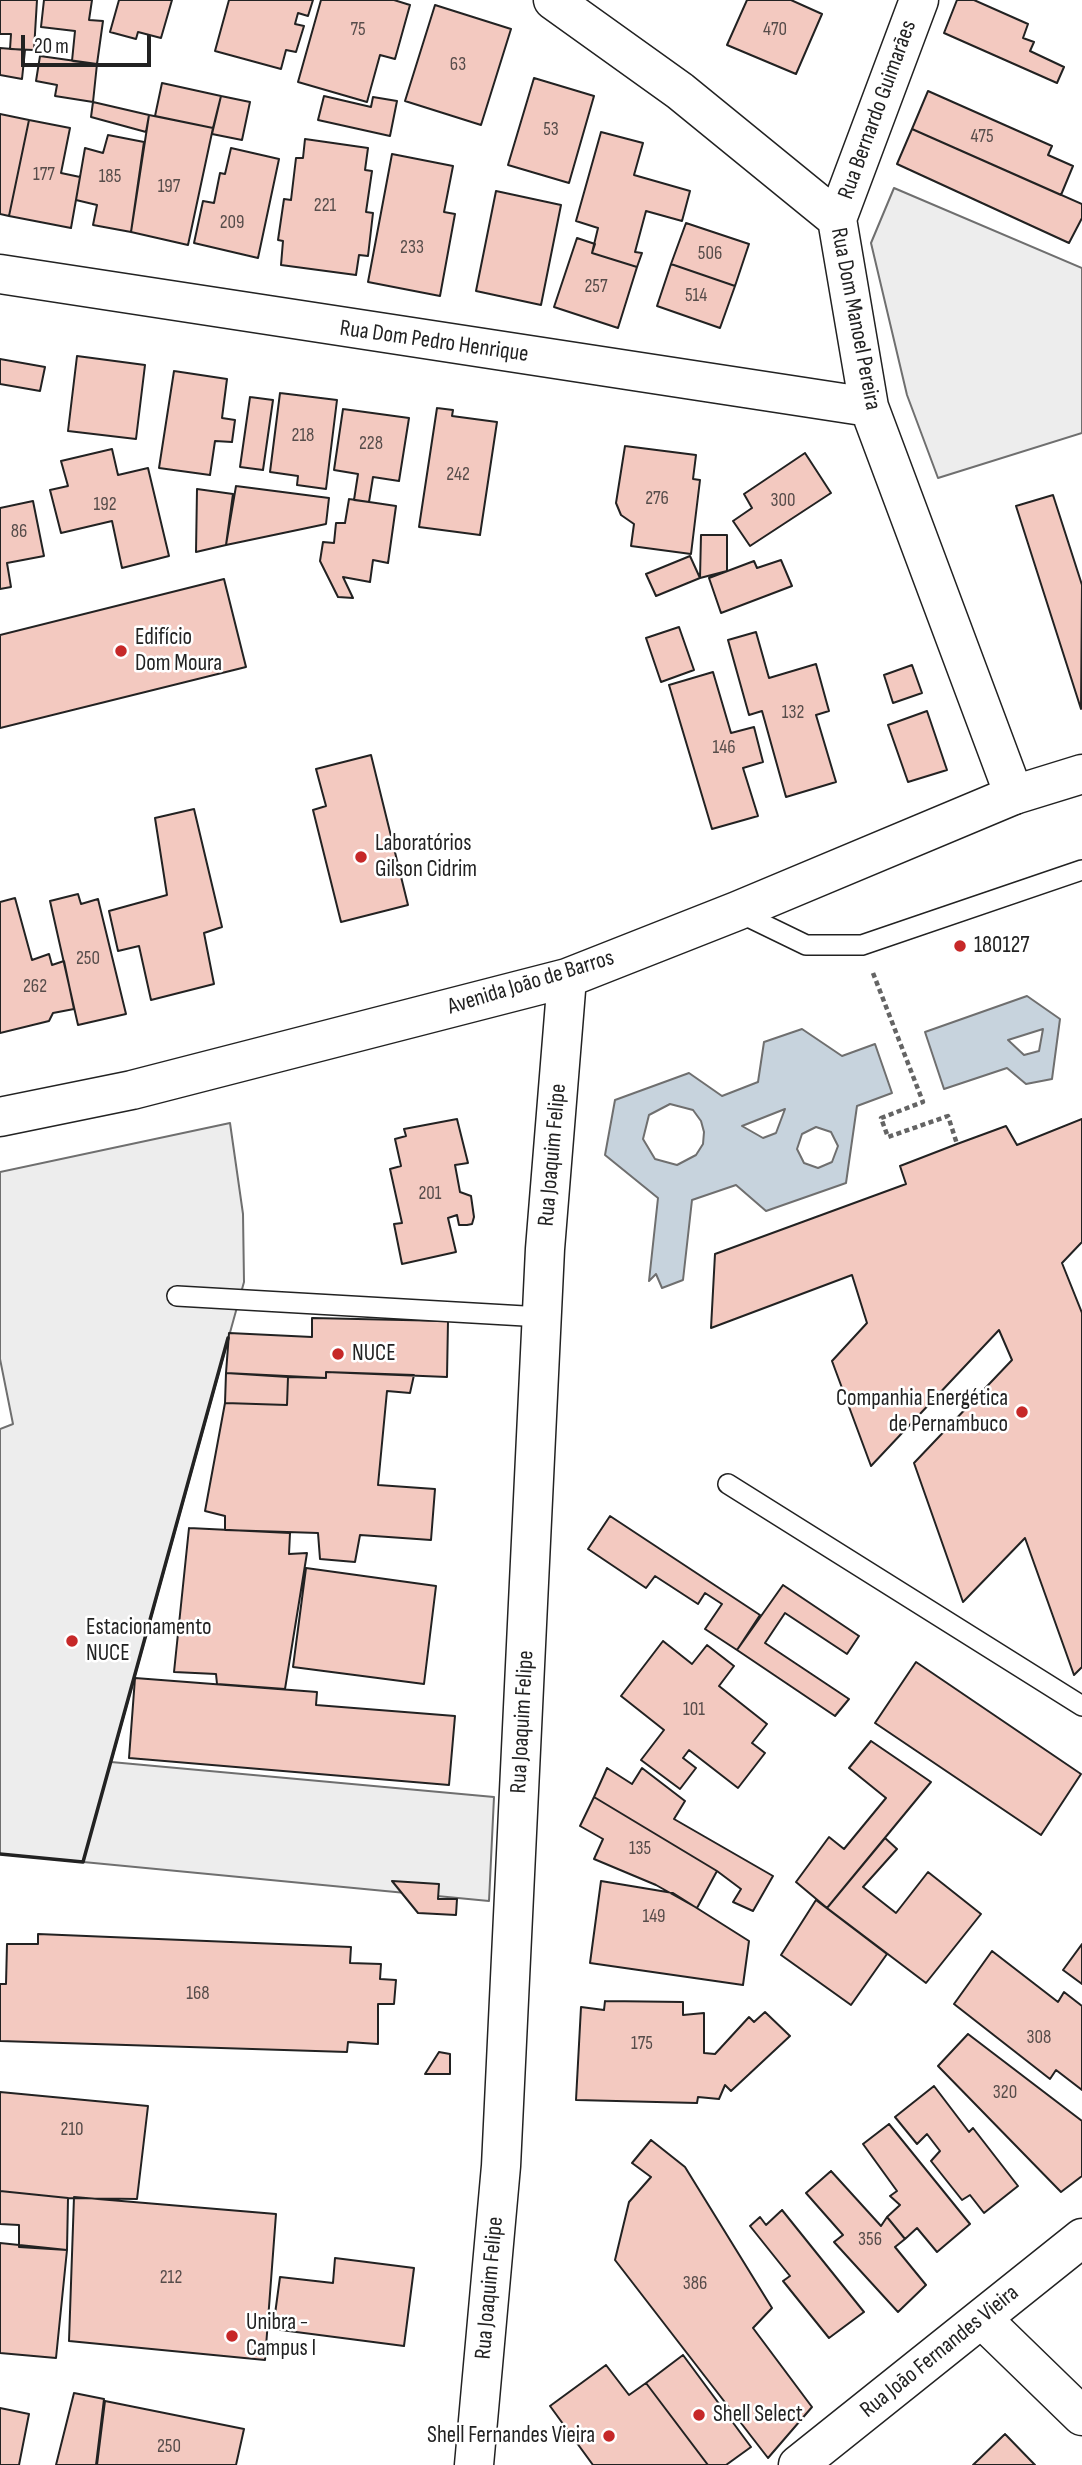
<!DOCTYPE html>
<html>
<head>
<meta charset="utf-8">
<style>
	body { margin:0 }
	#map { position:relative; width:1082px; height:2465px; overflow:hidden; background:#fff; font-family:"Sofia Sans Condensed",sans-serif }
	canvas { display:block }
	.scale { position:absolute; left:21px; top:35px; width:130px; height:32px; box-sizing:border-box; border:4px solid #222; border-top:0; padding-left:9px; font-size:21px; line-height:24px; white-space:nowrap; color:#222; -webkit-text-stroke:5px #fff; paint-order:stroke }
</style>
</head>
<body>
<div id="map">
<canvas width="1082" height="2465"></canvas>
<div class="scale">20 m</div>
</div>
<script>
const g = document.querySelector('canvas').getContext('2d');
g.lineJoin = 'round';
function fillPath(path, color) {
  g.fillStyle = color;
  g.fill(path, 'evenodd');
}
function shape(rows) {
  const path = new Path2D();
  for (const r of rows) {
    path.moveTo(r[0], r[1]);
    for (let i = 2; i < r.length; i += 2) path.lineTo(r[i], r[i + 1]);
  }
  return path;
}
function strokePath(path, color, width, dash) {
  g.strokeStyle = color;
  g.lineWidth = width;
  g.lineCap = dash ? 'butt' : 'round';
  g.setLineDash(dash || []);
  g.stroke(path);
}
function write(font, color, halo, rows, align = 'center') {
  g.font = font + ' "Sofia Sans Condensed",sans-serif';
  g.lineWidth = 5;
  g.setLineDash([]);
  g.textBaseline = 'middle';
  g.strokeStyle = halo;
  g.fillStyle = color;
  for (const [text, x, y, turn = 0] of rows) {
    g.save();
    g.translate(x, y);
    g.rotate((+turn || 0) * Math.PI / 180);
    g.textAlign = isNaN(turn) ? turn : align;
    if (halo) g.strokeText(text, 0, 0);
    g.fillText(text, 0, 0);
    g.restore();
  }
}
const parking = shape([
	[894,188,1082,268,1082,433,938,478,907,395,871,243,894,188],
	[230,1123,243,1214,244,1282,111,1762,494,1797,489,1901,0,1854,0,1429,13,1424,0,1359,0,1172,230,1123]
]);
const water = shape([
	[1027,996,1060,1019,1052,1079,1026,1084,1007,1068,944,1089,925,1032,1027,996],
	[1043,1029,1039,1051,1024,1055,1008,1040,1043,1029],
	[802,1029,842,1056,875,1044,892,1093,857,1106,846,1183,766,1211,736,1185,692,1200,683,1280,662,1288,656,1274,649,1281,658,1198,605,1155,615,1100,689,1073,722,1096,758,1082,764,1042,802,1029],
	[670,1104,693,1110,701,1121,704,1132,703,1144,696,1155,677,1165,655,1159,643,1139,649,1115,670,1104],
	[785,1109,776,1133,763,1138,742,1126,785,1109],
	[816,1127,831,1132,838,1146,832,1162,818,1168,804,1163,797,1149,802,1134,816,1127]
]);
const building = shape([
	[0,0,37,0,34,50,10,49,11,34,0,34,0,0],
	[44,0,92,0,89,20,103,21,97,64,72,61,75,31,41,27,44,0],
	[119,0,172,0,161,38,138,32,136,39,110,32,119,0],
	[229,0,313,0,308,16,298,13,295,24,304,26,296,52,286,50,281,69,215,51,229,0],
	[321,0,394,0,410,5,395,59,380,55,367,102,298,82,321,0],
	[747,0,791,0,822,14,796,74,727,45,747,0],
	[957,0,974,0,1028,24,1023,38,1034,42,1030,51,1064,67,1057,83,944,33,957,0],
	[435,5,511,29,481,125,405,101,435,5],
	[0,48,25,50,22,79,0,75,0,48],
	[40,56,97,64,93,102,55,96,57,85,36,81,40,56],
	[534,78,594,96,569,183,508,165,534,78],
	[162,83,221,96,213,128,155,116,162,83],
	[928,91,1052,146,1048,155,1073,166,1061,195,912,129,928,91],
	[221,96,250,102,242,140,212,134,221,96],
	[324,96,371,107,373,97,397,101,390,136,318,120,324,96],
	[93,102,149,115,146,132,91,117,93,102],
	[0,114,29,120,9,216,0,214,0,114],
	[149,115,213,128,188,245,131,232,149,115],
	[29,120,70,128,61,173,80,177,71,228,9,216,29,120],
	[912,129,1082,204,1082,218,1069,243,897,164,912,129],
	[601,132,643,143,634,175,690,191,682,221,646,211,635,252,642,253,637,267,592,253,598,228,576,221,601,132],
	[108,135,144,142,131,232,93,225,97,205,76,200,85,148,103,153,108,135],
	[305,139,368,148,365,170,372,171,366,212,373,213,368,256,359,255,356,275,281,265,283,241,278,240,284,199,291,200,296,158,303,158,305,139],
	[231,148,279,159,258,258,194,243,203,201,214,203,220,173,225,174,231,148],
	[392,154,453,166,444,212,455,214,440,296,368,282,392,154],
	[496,191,561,205,541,305,476,291,496,191],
	[686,223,749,244,735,286,671,264,686,223],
	[577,238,595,244,592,253,637,267,618,328,554,307,577,238],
	[671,264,735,286,720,328,657,306,671,264],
	[77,356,145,365,136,439,68,431,77,356],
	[0,359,45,367,40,391,0,384,0,359],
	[174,371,227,379,222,418,235,420,232,442,215,441,210,475,159,468,174,371],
	[280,393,337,400,326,489,297,485,298,476,270,472,280,393],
	[250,397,273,400,263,470,240,467,250,397],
	[437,408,453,410,452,416,497,422,480,535,419,527,437,408],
	[343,409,409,418,399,481,373,477,369,502,354,500,358,474,334,470,343,409],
	[625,446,696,455,693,479,700,480,691,554,631,546,634,524,621,515,616,503,625,446],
	[112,449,118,475,148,468,169,556,122,568,112,521,61,533,50,490,68,486,61,461,112,449],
	[805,453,831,493,750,546,733,521,752,508,744,494,805,453],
	[236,486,329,498,326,524,226,545,236,486],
	[197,489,233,494,226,545,196,552,197,489],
	[1053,495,1082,585,1081,709,1016,506,1053,495],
	[349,499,396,506,388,563,373,560,370,582,343,577,353,598,338,597,320,561,323,542,334,543,336,523,345,523,349,499],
	[33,501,44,556,7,563,11,587,0,589,0,508,33,501],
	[701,535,727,535,727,571,700,578,701,535],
	[690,556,700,578,656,596,646,574,690,556],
	[781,560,792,586,721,613,709,578,754,561,757,568,781,560],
	[224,579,246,667,0,728,0,635,224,579],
	[679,627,694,670,661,682,646,638,679,627],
	[756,632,769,678,816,664,829,711,816,715,836,782,786,797,762,711,749,715,728,640,756,632],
	[912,665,922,693,893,703,884,675,912,665],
	[713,672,731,733,754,727,763,762,743,768,758,816,712,829,669,685,713,672],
	[927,711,947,770,908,782,888,725,927,711],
	[371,755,408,905,341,922,313,810,326,806,316,769,371,755],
	[194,809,222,927,204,933,214,984,151,1000,139,946,118,951,109,911,167,895,155,818,194,809],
	[78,894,81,904,98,899,126,1014,78,1025,50,901,78,894],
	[15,898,32,960,49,954,52,965,64,961,74,1009,53,1013,49,1021,0,1033,0,902,15,898],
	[457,1119,468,1163,455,1165,460,1192,471,1196,474,1217,472,1224,467,1225,459,1225,457,1215,448,1218,456,1252,402,1264,394,1224,402,1223,390,1169,401,1166,395,1139,406,1136,404,1129,457,1119],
	[1082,1119,1082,1242,1062,1263,1082,1313,1082,1667,1074,1675,1025,1538,963,1602,914,1463,1012,1360,999,1330,871,1466,832,1361,867,1323,852,1275,711,1328,715,1254,906,1184,900,1166,957,1144,1006,1126,1017,1145,1082,1119],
	[312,1318,448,1321,447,1377,326,1372,326,1378,226,1373,229,1333,312,1337,312,1318],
	[326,1372,414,1375,410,1393,387,1391,378,1485,435,1489,431,1540,360,1535,355,1562,320,1559,318,1533,225,1530,225,1516,205,1511,225,1403,287,1405,288,1377,326,1378,326,1372],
	[226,1373,288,1377,287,1405,225,1403,226,1373],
	[610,1516,760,1615,737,1650,705,1629,722,1604,705,1593,698,1604,655,1576,646,1588,588,1549,610,1516],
	[189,1528,290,1533,289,1554,307,1553,285,1689,217,1684,216,1674,174,1672,189,1528],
	[306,1568,436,1586,424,1684,293,1667,306,1568],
	[783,1585,859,1636,847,1654,785,1613,765,1643,849,1699,835,1716,737,1650,783,1585],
	[663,1641,692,1664,707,1645,734,1666,719,1686,767,1724,752,1743,765,1753,738,1788,689,1750,683,1758,696,1768,680,1789,641,1760,664,1730,621,1696,663,1641],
	[916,1662,1081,1774,1041,1835,875,1723,916,1662],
	[135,1678,317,1692,316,1705,455,1716,449,1785,129,1758,135,1678],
	[871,1741,931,1782,827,1908,796,1882,829,1837,844,1849,886,1798,849,1768,871,1741],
	[607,1768,632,1784,642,1768,685,1801,674,1819,773,1876,753,1911,733,1902,741,1889,717,1871,594,1797,607,1768],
	[594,1797,717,1871,697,1908,656,1885,594,1859,603,1839,580,1826,594,1797],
	[885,1838,897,1849,863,1887,896,1913,928,1872,981,1914,926,1983,827,1908,885,1838],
	[392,1881,439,1884,438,1899,457,1899,456,1915,418,1913,392,1881],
	[601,1881,673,1893,749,1941,743,1985,590,1963,601,1881],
	[816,1900,887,1954,851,2005,781,1955,816,1900],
	[38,1934,351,1947,350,1963,381,1964,380,1979,396,1980,394,2004,378,2004,378,2044,348,2042,347,2052,0,2041,0,1984,6,1984,7,1944,38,1944,38,1934],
	[1082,1944,1082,1984,1063,1970,1082,1944],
	[992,1951,1058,2002,1064,1992,1082,2006,1082,2090,1056,2070,1050,2079,954,2004,992,1951],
	[605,2001,683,2002,683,2015,704,2013,704,2053,715,2054,749,2017,754,2022,765,2012,790,2036,731,2091,725,2085,719,2099,698,2097,697,2103,576,2100,581,2007,604,2010,605,2001],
	[968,2034,1082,2121,1082,2176,1061,2192,938,2066,968,2034],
	[439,2052,450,2054,450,2074,425,2074,439,2052],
	[934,2086,969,2132,973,2128,1018,2186,984,2213,970,2195,962,2200,931,2161,940,2151,927,2134,917,2144,895,2117,934,2086],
	[0,2092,148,2106,137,2199,68,2198,0,2191,0,2092],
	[889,2124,970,2224,937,2252,917,2228,905,2239,887,2217,900,2205,890,2196,897,2191,863,2144,889,2124],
	[651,2140,685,2167,772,2308,753,2328,812,2407,768,2458,615,2260,629,2202,651,2177,632,2163,651,2140],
	[831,2171,881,2226,887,2217,905,2239,895,2247,926,2285,898,2312,834,2242,843,2235,806,2193,831,2171],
	[0,2191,68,2198,67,2250,19,2247,19,2225,0,2224,0,2191],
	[74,2197,276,2214,265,2360,69,2341,74,2197],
	[782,2210,864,2312,829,2338,783,2281,790,2276,750,2226,760,2217,766,2225,782,2210],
	[0,2243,67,2250,56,2358,0,2353,0,2243],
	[335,2258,414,2268,404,2346,273,2329,280,2277,333,2283,335,2258],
	[683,2355,751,2447,726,2465,708,2465,646,2383,683,2355],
	[606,2365,629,2395,646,2383,708,2465,593,2465,550,2406,606,2365],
	[74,2393,104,2399,96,2465,56,2465,74,2393],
	[105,2401,244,2429,236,2465,97,2465,105,2401],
	[0,2408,29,2414,19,2465,0,2465,0,2408],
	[1005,2434,1035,2465,973,2465,1005,2434]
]);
const path = shape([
	[873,973,923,1102,881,1118,888,1137,948,1116,957,1144]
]);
const lane = shape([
	[738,912,806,945,862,945,1082,870],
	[177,1296,542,1317],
	[728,1484,1082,1706]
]);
const street = shape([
	[553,0,680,91,837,219,869,407,1014,795],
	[837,219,919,0],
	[0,274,869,407],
	[982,2319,1082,2416]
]);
const secondary = shape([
	[0,1117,132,1090,567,978,737,911,1014,795,1082,774],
	[474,2465,501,2166,545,1249,567,978],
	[798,2465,1082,2238]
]);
const wall = shape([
	[0,1854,83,1862,228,1338]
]);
const markers = [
	[121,651,7,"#c62828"],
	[361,857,7,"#c62828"],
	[960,946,7,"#c62828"],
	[338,1354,7,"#c62828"],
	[1022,1412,7,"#c62828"],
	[72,1641,7,"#c62828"],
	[232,2336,7,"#c62828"],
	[699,2415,7,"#c62828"],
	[609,2436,7,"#c62828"]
];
const numberNames = [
	["75",358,30],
	["470",775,30],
	["63",458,65],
	["53",551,130],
	["475",982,137],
	["177",44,175],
	["185",110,177],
	["197",169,187],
	["221",325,206],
	["209",232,223],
	["233",412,248],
	["506",710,254],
	["257",596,287],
	["514",696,296],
	["218",303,436],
	["228",371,444],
	["242",458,475],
	["276",657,499],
	["300",783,501],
	["192",105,505],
	["86",19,532],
	["132",793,713],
	["146",724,748],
	["250",88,959],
	["262",35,987],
	["201",430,1194],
	["101",694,1710],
	["135",640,1849],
	["149",654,1917],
	["168",198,1994],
	["308",1039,2038],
	["175",642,2044],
	["320",1005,2093],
	["210",72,2130],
	["356",870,2240],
	["212",171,2278],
	["386",695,2284],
	["250",169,2447]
];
const streetNames = [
	["Rua Bernardo Guimarães",878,110,-70],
	["Rua Dom Manoel Pereira",855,319,79],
	["Rua Dom Pedro Henrique",434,342,8],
	["Avenida João de Barros",531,983,-17],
	["Rua Joaquim Felipe",553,1155,-85],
	["Rua Joaquim Felipe",523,1722,-87],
	["Rua Joaquim Felipe",490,2288,-85],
	["Rua João Fernandes Vieira",940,2352,-39]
];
const poiNames = [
	["Edifício",135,638],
	["Dom Moura",135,664],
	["Laboratórios",375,844],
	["Gilson Cidrim",375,870],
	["180127",974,946],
	["NUCE",352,1354],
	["Companhia Energética",1008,1399,"right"],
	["de Pernambuco",1008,1425,"right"],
	["Estacionamento",86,1628],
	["NUCE",86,1654],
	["Unibra -",246,2323],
	["Campus I",246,2349],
	["Shell Select",713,2415],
	["Shell Fernandes Vieira",595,2436,"right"]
];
fillPath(parking, '#ededed');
strokePath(parking, '#6f6f6f', 2);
fillPath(water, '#c7d3dd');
strokePath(water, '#6f6f6f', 2);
fillPath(building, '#f3c9c0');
strokePath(building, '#222', 2);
strokePath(lane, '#222', 22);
strokePath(street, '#222', 41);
strokePath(secondary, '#222', 41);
strokePath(path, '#646464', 4.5, [5, 3.5]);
strokePath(lane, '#fff', 19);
strokePath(street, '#fff', 38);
strokePath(secondary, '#fff', 38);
strokePath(wall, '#222', 3.5);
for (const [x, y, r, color] of markers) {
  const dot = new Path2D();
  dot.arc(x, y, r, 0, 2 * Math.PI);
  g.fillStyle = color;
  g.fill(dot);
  strokePath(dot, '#fff', 2.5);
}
write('19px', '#564c4a', null, numberNames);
write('23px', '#222', '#fff', streetNames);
write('23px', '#222', '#fff', poiNames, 'left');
</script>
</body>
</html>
